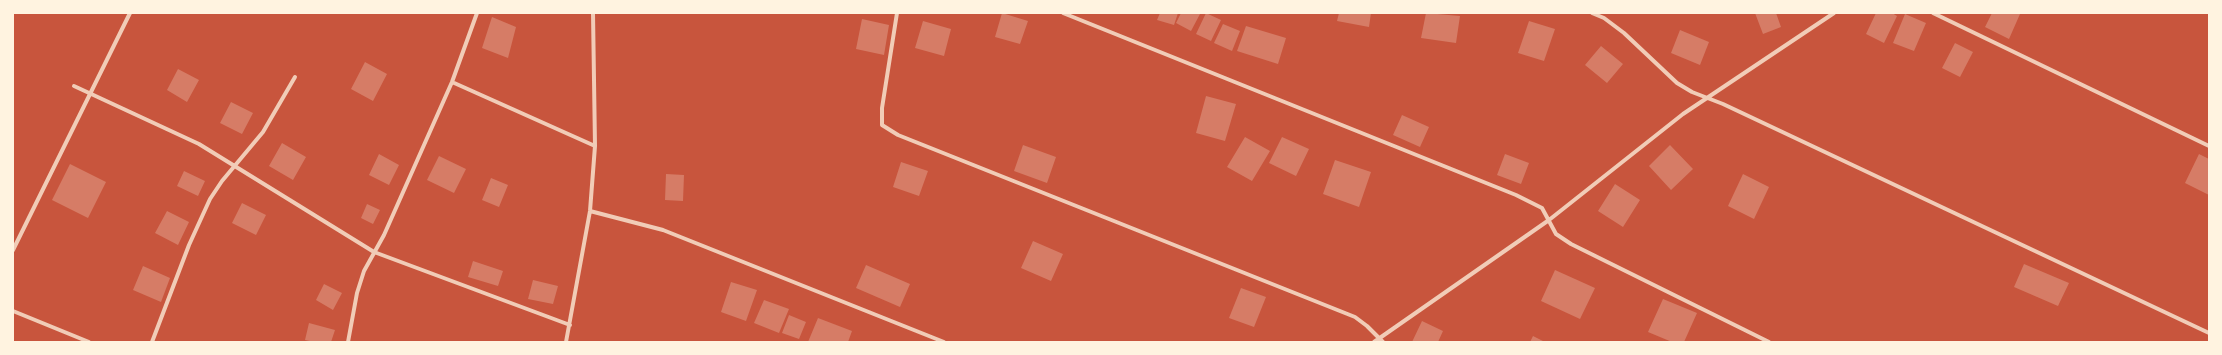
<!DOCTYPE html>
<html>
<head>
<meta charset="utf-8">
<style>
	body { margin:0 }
	#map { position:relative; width:2222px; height:355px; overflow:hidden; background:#c8553d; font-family:Helvetica,sans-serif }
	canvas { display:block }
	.frame { position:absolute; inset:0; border:14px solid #fff3e0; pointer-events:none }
</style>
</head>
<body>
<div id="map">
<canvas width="2222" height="355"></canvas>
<div class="frame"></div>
</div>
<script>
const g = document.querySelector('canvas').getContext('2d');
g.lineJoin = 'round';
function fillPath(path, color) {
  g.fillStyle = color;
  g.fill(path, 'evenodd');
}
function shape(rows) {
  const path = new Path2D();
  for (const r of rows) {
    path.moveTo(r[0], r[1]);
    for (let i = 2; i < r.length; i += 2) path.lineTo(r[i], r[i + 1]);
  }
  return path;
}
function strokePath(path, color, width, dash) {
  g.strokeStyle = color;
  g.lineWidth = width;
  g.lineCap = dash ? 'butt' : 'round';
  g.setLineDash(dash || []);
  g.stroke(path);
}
const building = shape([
	[1002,13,1028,21,1020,44,995,37],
	[1160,13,1178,13,1174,25,1157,20],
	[1181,13,1200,14,1191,31,1176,23],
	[1206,13,1221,20,1211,41,1196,34],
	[1339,13,1371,13,1369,27,1337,21],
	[1426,13,1460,16,1456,43,1421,38],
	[1755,13,1776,13,1781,27,1763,34],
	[1876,13,1892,13,1897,16,1884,43,1866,34],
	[1992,13,2020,14,2009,39,1985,27],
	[1905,14,1926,23,1914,51,1893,43],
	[492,17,516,27,508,58,482,48],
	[862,19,889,25,884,55,856,49],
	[923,21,951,29,944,56,915,48],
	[1529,21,1555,29,1544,61,1518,53],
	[1223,24,1240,31,1232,51,1214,43],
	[1246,26,1286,38,1278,64,1237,51],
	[1680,30,1709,42,1700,65,1671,53],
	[1955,43,1973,52,1960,77,1942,68],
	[1601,46,1623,64,1607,83,1585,65],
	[365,62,387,74,373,101,351,89],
	[178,69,199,80,187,102,167,90],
	[1206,96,1236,104,1225,141,1196,133],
	[231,102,253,113,242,134,220,123],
	[1402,115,1429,127,1420,147,1393,135],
	[1245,137,1270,151,1252,181,1227,167],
	[1282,137,1309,149,1296,176,1269,163],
	[282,143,306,157,293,180,269,166],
	[1023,145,1056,157,1047,183,1014,171],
	[1670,145,1693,169,1671,190,1649,166],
	[379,154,399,165,389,185,369,175],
	[1505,154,1529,163,1521,184,1497,175],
	[2199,154,2209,159,2209,195,2185,183],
	[439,156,466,169,454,193,427,180],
	[1335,160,1371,172,1359,207,1323,194],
	[901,162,928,171,919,196,893,187],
	[70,164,106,182,88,218,52,200],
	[184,171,205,181,198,196,177,186],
	[666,174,684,175,683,201,665,200],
	[1743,174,1769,187,1754,219,1728,206],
	[491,178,508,185,499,207,482,200],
	[1615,184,1640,200,1623,227,1598,211],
	[242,203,266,215,256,235,232,223],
	[367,204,380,210,373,224,361,218],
	[167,211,189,222,178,245,155,233],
	[1033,241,1063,254,1051,281,1021,268],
	[473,261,503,271,498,286,468,277],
	[2024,264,2069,283,2058,306,2014,287],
	[866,265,910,284,900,307,856,288],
	[143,266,170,278,161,302,133,290],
	[1555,270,1595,288,1580,319,1541,301],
	[533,280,558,286,553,304,528,299],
	[731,282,757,290,746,321,721,312],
	[324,284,342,293,333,310,316,300],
	[1241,288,1266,297,1254,327,1229,318],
	[1663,299,1697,313,1684,342,1672,342,1648,332],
	[764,300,789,309,779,333,754,323],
	[789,315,806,322,799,339,782,333],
	[818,318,852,331,848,342,808,342],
	[1422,321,1443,331,1438,342,1412,342],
	[309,323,335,330,331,342,314,342,305,340],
	[1533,336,1545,342,1530,342]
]);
const minor = shape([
	[897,13,882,108,882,125,898,135,1355,317,1367,326,1383,342],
	[1063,13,1516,195,1542,208,1556,234,1571,244,1769,342],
	[1592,13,1604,18,1624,33,1677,83,1692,92,1723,104,2209,333],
	[1933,13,2209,146],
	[452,82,595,146],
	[74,86,199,144,374,252,570,325],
	[590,211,663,230,944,342],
	[13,250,130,13],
	[13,311,89,342],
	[152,342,189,245,210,199,222,181,263,132,295,77],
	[348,342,357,293,364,271,384,235,452,82,477,13],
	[566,342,590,211,595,146,593,13],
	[1374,342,1549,220,1683,114,1834,13]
]);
fillPath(building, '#d67c66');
strokePath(minor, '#f1ccb7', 4);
</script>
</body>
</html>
